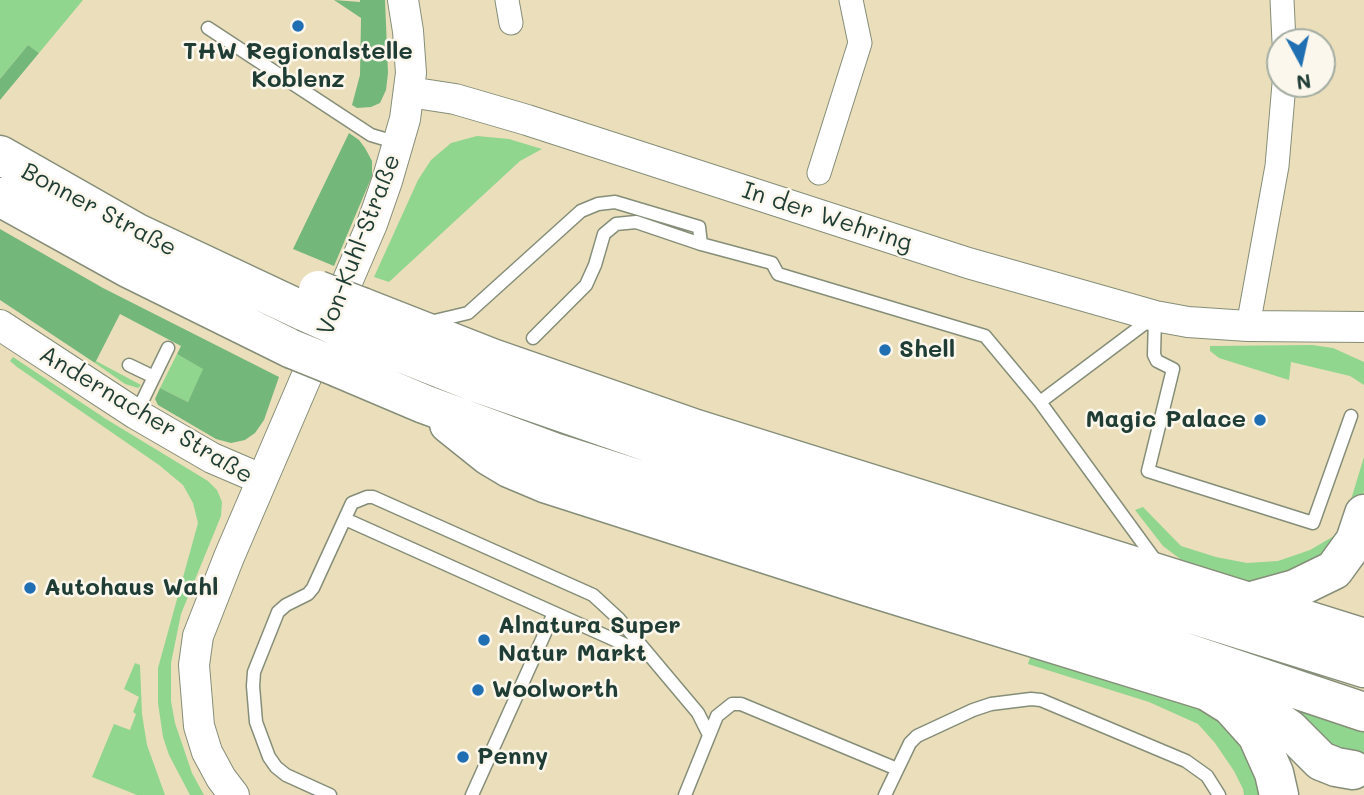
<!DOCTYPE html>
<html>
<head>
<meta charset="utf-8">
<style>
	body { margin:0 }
	#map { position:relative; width:1364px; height:795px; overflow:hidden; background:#ebdebb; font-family:Mali,sans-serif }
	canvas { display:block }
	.north { position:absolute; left:1266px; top:28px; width:70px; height:70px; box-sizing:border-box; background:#fbf7ec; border:2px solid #a3ada2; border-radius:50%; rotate:172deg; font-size:19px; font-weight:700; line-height:28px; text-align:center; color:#1f3d34 }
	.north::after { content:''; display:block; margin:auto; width:24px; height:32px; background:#1f6fb2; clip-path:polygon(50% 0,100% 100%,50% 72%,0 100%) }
</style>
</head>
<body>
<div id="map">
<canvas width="1364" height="795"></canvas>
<div class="north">N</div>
</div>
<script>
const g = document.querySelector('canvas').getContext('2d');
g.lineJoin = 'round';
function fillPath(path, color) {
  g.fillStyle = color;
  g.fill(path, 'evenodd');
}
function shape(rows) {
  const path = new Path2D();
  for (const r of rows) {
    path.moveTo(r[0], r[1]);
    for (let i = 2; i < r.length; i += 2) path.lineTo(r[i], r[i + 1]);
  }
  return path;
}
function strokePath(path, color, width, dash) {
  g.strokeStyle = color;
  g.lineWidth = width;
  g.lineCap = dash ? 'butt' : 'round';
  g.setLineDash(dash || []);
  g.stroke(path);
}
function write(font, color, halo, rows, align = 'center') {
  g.font = font + ' Mali,sans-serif';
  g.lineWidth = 5;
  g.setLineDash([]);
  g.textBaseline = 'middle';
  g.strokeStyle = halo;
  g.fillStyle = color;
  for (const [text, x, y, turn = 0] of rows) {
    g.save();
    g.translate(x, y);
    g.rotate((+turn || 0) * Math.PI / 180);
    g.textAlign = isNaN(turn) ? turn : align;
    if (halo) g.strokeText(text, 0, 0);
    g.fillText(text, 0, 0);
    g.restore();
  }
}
const green = shape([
	[0,0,83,0,39,53,28,45,0,79],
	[477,136,509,139,542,149,520,161,389,282,374,277,418,180,431,160,451,143],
	[1312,345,1333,348,1364,362,1364,385,1350,376,1291,362,1289,380,1219,358,1210,351,1210,346],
	[177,354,204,369,188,402,160,388],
	[13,357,106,419,208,481,217,490,222,502,221,516,181,614,171,663,171,701,175,723,192,773,204,795,190,795,169,755,163,737,158,703,158,668,198,523,193,503,183,485,159,465,17,367,10,361],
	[96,361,141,385,138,388,125,384,95,363],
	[1364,457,1364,491,1355,522,1339,554,1267,584,1232,580,1195,570,1163,546,1135,510,1143,507,1181,546,1216,557,1247,563,1278,561,1310,550,1334,536,1345,519],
	[1032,651,1191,700,1242,734,1269,795,1244,795,1243,789,1234,771,1215,743,1198,724,1149,702,1028,664],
	[135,663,140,665,142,714,147,745,165,795,137,795,92,777,114,724,130,730,136,714,133,712,139,697,124,689],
	[1260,695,1364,728,1364,754,1350,757]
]);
const forest = shape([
	[334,0,360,2,360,0,385,0,388,73,386,90,380,103,371,107,357,108,352,105,360,75,361,18],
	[28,45,39,53,0,100,0,79],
	[349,133,359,140,365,148,372,161,372,176,334,266,293,249],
	[0,229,103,288,279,377,264,420,255,433,245,440,231,443,216,439,158,405,155,399,160,388,188,402,203,369,177,354,181,346,120,314,95,363,0,300]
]);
const service = shape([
	[208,28,371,135,398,143],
	[1155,317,1154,355,1157,361,1173,369,1148,471,1313,523,1351,416],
	[430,322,468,313,581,211,598,204,615,202,699,227,701,244,772,263,778,274,985,336,1040,402,1158,564],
	[533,338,586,285,595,265,604,234,616,224,636,222,701,244],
	[129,365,154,377],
	[1040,402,1152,318],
	[136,414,168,348],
	[345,519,646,654],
	[330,795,286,775,276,767,269,757,256,722,253,686,254,672,278,612,286,605,308,594,313,588,352,503,367,497,373,497,593,595,619,619,698,713,709,735],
	[472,795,554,613],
	[685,795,717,716,732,704,741,704,897,769],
	[885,795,910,743,917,736,973,710,991,704,1031,699,1041,700,1186,761,1207,776,1219,795]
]);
const minor = shape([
	[507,0,511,23],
	[1282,0,1284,42],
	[819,173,860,43,851,0],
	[1248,326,1277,166,1284,84]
]);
const tertiary = shape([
	[409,92,455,99,527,120,968,263,1155,316,1188,322,1248,326,1364,327],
	[0,325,136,414,212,458,261,479],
	[234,795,221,778,207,752,199,726,194,665,198,636,229,557,372,224,387,181,405,119,411,73,408,31,403,0]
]);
const trunk = shape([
	[0,155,137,233,305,312],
	[0,197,128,268,292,349],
	[362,307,492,358,696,429,1364,638],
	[356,335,474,382,714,465,1364,668],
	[339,368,424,404,554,452,823,538,1104,625,1364,712],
	[449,424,489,456,509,468,547,484,859,584,1207,691,1231,706,1257,735,1274,773,1279,795],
	[1248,602,1295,589,1334,570,1355,541,1364,514],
	[1233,706,1269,715,1289,729,1321,761,1336,767,1353,770]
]);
const trunkBridge = shape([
	[318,290,362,307],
	[305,312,356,335],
	[292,349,339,368]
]);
const markers = [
	[298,26,7,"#1f6fb2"],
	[885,350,7,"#1f6fb2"],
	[1260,420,7,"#1f6fb2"],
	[30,588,7,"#1f6fb2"],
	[484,640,7,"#1f6fb2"],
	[478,690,7,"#1f6fb2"],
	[463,757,7,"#1f6fb2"]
];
const poiNames = [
	["THW Regionalstelle",298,52,"center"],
	["Koblenz",298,80,"center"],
	["Shell",899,350],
	["Magic Palace",1246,420,"right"],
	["Autohaus Wahl",44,588],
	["Alnatura Super",498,626],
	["Natur Markt",498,654],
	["Woolworth",492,690],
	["Penny",477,757]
];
const streetNames = [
	["Bonner Straße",99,210,28],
	["In der Wehring",827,217,18],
	["Von-Kuhl-Straße",359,245,-69],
	["Andernacher Straße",146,415,31]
];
fillPath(green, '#91d68f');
fillPath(forest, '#74b77a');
strokePath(service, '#858e78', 15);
strokePath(minor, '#858e78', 25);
strokePath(tertiary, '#858e78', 32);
strokePath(trunk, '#858e78', 41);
strokePath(service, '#fff', 12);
strokePath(minor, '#fff', 23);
strokePath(tertiary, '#fff', 30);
strokePath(trunk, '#fff', 38);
strokePath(trunkBridge, '#858e78', 41, []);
strokePath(trunkBridge, '#fff', 38);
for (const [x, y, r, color] of markers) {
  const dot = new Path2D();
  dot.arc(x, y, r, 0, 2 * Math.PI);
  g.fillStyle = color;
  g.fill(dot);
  strokePath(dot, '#fbf7ec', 2.5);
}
write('bold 24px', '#1f3d34', '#fbf7ec', poiNames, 'left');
write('24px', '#1f3d34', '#fbf7ec', streetNames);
</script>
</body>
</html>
